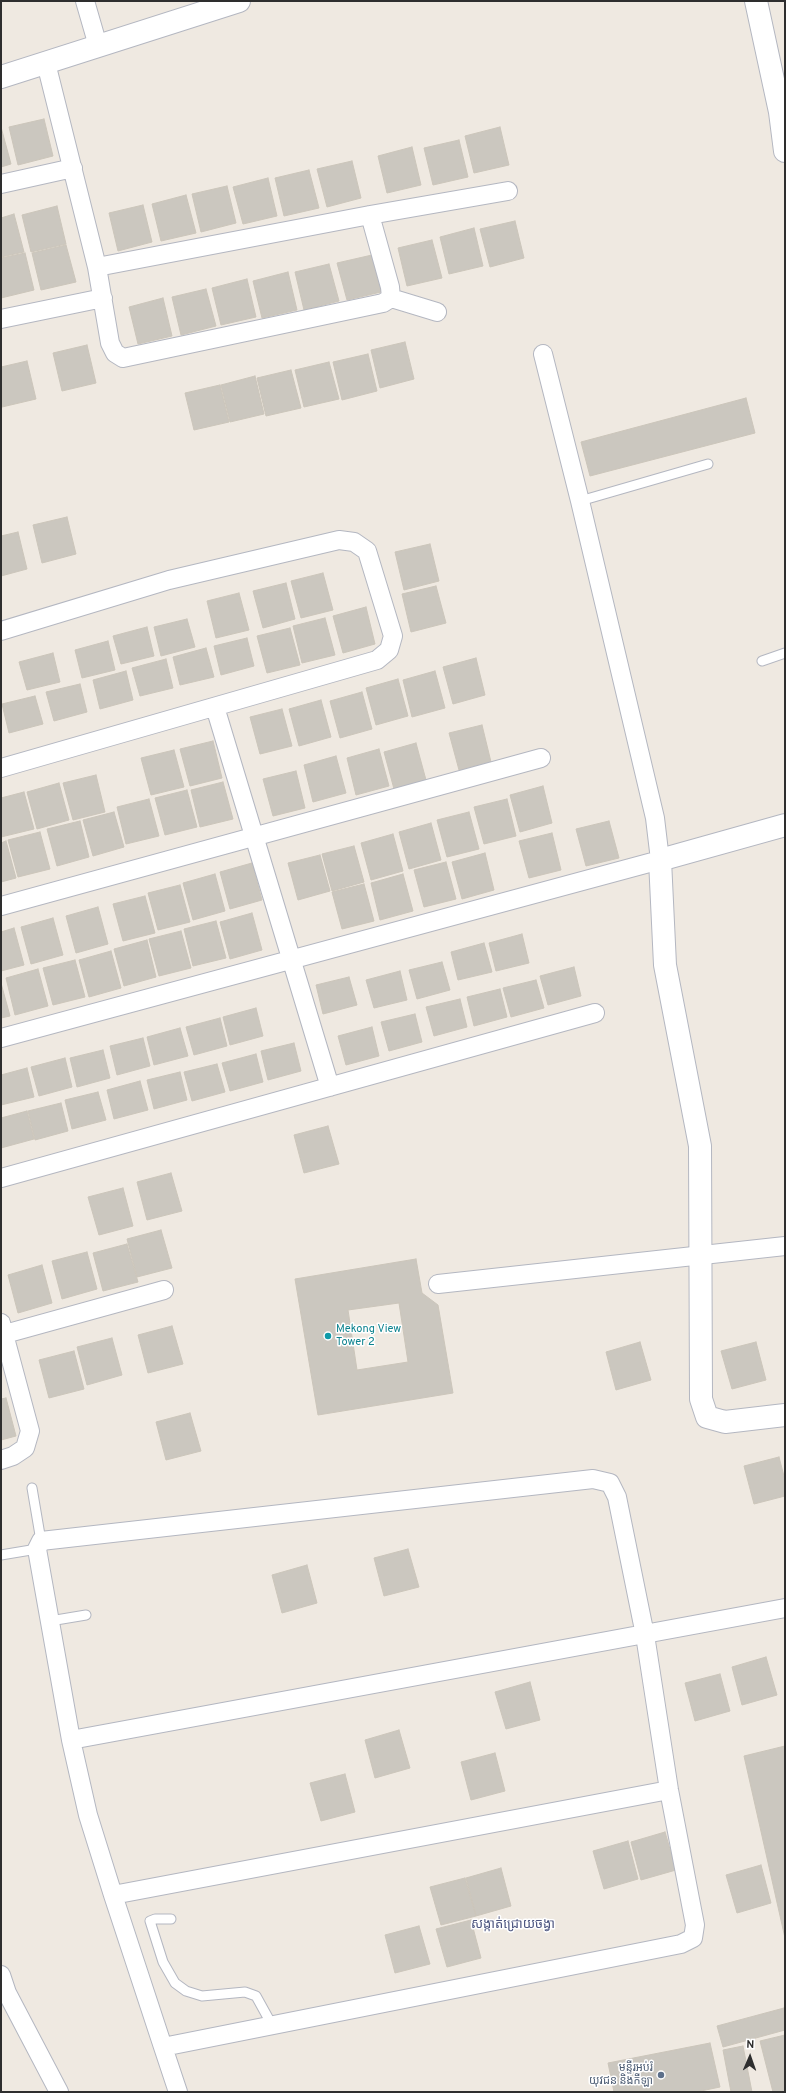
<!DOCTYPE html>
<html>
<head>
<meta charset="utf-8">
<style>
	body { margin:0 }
	#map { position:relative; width:786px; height:2093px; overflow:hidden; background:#efe9e1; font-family:Overpass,sans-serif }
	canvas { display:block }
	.frame { position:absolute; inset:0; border:2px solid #2e2e2e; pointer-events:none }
	.north { position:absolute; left:730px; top:2037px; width:40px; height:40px; -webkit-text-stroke:3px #fff; paint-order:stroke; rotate:2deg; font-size:11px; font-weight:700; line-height:16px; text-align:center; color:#2e2e2e }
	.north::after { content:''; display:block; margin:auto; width:14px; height:18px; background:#2e2e2e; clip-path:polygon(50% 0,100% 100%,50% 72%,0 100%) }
</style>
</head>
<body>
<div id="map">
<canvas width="786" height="2093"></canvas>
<div class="frame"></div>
<div class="north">N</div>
</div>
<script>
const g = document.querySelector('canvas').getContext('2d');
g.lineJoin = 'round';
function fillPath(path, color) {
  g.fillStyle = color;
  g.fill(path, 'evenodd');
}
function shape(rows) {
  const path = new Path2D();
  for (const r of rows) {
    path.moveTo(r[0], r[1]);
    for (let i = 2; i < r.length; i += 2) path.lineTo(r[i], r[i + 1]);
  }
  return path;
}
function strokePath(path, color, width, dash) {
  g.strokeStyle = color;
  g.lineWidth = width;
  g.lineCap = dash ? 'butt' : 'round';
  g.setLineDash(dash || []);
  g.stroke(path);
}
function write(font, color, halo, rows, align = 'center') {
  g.font = font + ' Overpass,"Noto Sans Khmer",sans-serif';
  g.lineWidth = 3;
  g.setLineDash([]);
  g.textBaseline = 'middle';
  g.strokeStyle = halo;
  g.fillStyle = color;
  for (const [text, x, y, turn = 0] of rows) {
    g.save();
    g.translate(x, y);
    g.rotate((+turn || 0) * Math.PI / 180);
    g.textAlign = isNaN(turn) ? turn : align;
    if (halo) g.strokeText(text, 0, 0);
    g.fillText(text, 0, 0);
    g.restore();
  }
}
const building = shape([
	[44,119,53,156,18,165,9,127,44,119],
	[1,127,11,164,1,167,1,127],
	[500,127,509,165,474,173,465,136,500,127],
	[459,140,468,177,433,185,424,148,459,140],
	[412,147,421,185,387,193,378,156,412,147],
	[352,161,361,198,327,207,317,169,352,161],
	[309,170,319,208,284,216,275,178,309,170],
	[268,178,277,216,243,224,233,187,268,178],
	[227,186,236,223,201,232,192,194,227,186],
	[186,195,196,233,161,241,152,204,186,195],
	[143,205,152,242,118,251,109,213,143,205],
	[57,206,66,244,31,252,22,215,57,206],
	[14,214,24,252,1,257,1,218,14,214],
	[515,221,524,258,490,267,480,229,515,221],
	[474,228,483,266,449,274,440,237,474,228],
	[432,240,442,278,407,286,398,248,432,240],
	[66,245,76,282,41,290,32,253,66,245],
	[25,253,34,290,1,298,1,258,25,253],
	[372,255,381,292,347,300,337,263,372,255],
	[329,264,339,301,304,310,295,272,329,264],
	[288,272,297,310,262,318,253,281,288,272],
	[247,279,256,317,221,325,212,288,247,279],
	[206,289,216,326,181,335,172,297,206,289],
	[163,298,172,336,138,344,129,307,163,298],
	[405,342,414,379,380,388,371,350,405,342],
	[87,345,96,383,62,391,53,353,87,345],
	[368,354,377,391,342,400,333,362,368,354],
	[27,361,36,399,2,407,1,367,27,361],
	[329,362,339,399,304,407,295,370,329,362],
	[291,370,301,408,266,416,257,378,291,370],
	[255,376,264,414,230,422,221,385,255,376],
	[220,385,229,422,194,430,185,393,220,385],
	[746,398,755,433,590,476,581,442,746,398],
	[67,517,76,554,42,563,33,525,67,517],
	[18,532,27,569,1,576,1,536,18,532],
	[430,544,439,581,404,590,395,552,430,544],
	[323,573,333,610,301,618,291,581,323,573],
	[286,583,295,619,263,628,253,591,286,583],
	[436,586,446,623,411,632,402,594,436,586],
	[239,593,249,630,216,638,207,601,239,593],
	[366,607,375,644,343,653,333,616,366,607],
	[325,618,335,655,302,663,293,626,325,618],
	[187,619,195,647,161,656,154,627,187,619],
	[147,627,154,656,121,664,113,636,147,627],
	[290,628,300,665,267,673,257,636,290,628],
	[247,638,254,666,221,675,214,646,247,638],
	[108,641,115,670,82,678,75,650,108,641],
	[206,648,214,677,180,685,173,657,206,648],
	[53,653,60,682,27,690,19,662,53,653],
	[476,658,485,695,453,704,443,667,476,658],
	[166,659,173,688,140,696,132,668,166,659],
	[126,671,133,700,100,709,93,680,126,671],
	[435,671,445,708,412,717,403,680,435,671],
	[398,679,408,716,376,725,366,688,398,679],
	[80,684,87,712,54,721,46,692,80,684],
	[362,692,372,729,340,738,330,701,362,692],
	[35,696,43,724,9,733,2,704,35,696],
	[321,700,331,737,299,746,289,709,321,700],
	[282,709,292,746,260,754,250,717,282,709],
	[482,725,491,762,459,770,449,733,482,725],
	[213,741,222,778,190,786,180,749,213,741],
	[416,743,426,780,394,789,384,752,416,743],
	[379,749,389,786,356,795,347,758,379,749],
	[174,750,184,787,151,795,141,758,174,750],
	[336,756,346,793,313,802,304,765,336,756],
	[296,771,305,808,273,816,263,779,296,771],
	[96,775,105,812,73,820,63,783,96,775],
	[223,782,233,819,200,827,191,790,223,782],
	[59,783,69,820,37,829,27,792,59,783],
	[543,786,552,823,520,832,510,795,543,786],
	[187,790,197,827,165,835,155,798,187,790],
	[24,792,34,829,1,837,1,798,24,792],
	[149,799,159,836,126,844,117,807,149,799],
	[507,799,516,836,484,844,474,807,507,799],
	[114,812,124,847,93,856,83,820,114,812],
	[469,812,479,849,447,857,437,820,469,812],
	[80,821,89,857,57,866,47,829,80,821],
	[609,821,619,858,586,866,576,829,609,821],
	[431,823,441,860,409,869,399,832,431,823],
	[40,832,50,869,18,877,8,840,40,832],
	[552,833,561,870,529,878,519,841,552,833],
	[393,834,403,871,371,880,361,843,393,834],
	[6,841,16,878,1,882,1,843,6,841],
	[354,846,364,882,332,891,322,854,354,846],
	[485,853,494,890,462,899,452,862,485,853],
	[320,855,330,891,298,900,288,863,320,855],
	[446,862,456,899,424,907,414,870,446,862],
	[252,863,262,900,230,909,220,872,252,863],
	[215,874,225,911,193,920,183,883,215,874],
	[403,874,413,911,380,920,371,883,403,874],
	[364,884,374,921,342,929,332,892,364,884],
	[180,885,190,922,158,930,148,893,180,885],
	[145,896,155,933,123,941,113,904,145,896],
	[98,907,108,944,76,953,66,916,98,907],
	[252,913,262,950,230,959,220,922,252,913],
	[53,918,63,955,31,964,21,927,53,918],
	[216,921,226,958,193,966,184,929,216,921],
	[14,928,24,965,1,971,1,932,14,928],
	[181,931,191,968,159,976,149,939,181,931],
	[522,934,529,963,496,971,489,943,522,934],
	[147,940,156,977,124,986,114,949,147,940],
	[484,943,492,972,458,980,451,952,484,943],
	[111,951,121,988,89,997,79,960,111,951],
	[75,960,85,997,53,1005,43,968,75,960],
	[442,962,450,990,417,999,409,970,442,962],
	[574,967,581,996,548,1005,540,976,574,967],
	[38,969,48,1006,15,1015,6,978,38,969],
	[400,971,407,1000,374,1008,366,980,400,971],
	[349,977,357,1005,323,1014,316,985,349,977],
	[536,980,544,1008,511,1017,503,988,536,980],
	[1,983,10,1016,1,1018,1,983],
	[500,989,507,1017,474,1026,467,997,500,989],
	[460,999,467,1027,434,1036,426,1007,460,999],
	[256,1008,263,1036,230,1045,223,1017,256,1008],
	[415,1014,422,1042,389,1051,381,1022,415,1014],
	[220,1018,227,1046,194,1055,186,1027,220,1018],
	[372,1027,379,1056,346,1065,338,1036,372,1027],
	[180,1028,188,1056,154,1065,147,1037,180,1028],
	[143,1038,150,1066,117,1075,110,1046,143,1038],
	[294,1043,301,1071,268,1080,261,1051,294,1043],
	[103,1050,110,1078,77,1087,70,1058,103,1050],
	[256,1054,263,1082,230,1091,222,1063,256,1054],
	[65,1058,72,1087,39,1096,31,1067,65,1058],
	[217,1064,225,1092,192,1101,184,1072,217,1064],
	[27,1068,34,1097,1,1105,1,1075,27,1068],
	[180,1072,187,1100,154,1109,147,1080,180,1072],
	[140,1081,148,1110,114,1119,107,1090,140,1081],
	[98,1092,106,1120,72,1129,65,1100,98,1092],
	[61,1103,68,1131,35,1140,28,1111,61,1103],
	[27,1111,34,1139,1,1148,1,1118,27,1111],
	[328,1126,339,1164,304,1173,294,1135,328,1126],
	[171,1173,182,1211,147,1220,137,1182,171,1173],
	[123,1188,133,1226,99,1235,88,1197,123,1188],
	[161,1230,172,1268,137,1277,127,1239,161,1230],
	[127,1244,138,1282,103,1291,93,1253,127,1244],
	[87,1252,97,1289,62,1299,52,1261,87,1252],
	[416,1259,422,1293,438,1305,453,1393,318,1415,295,1279,416,1259],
	[399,1303,408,1362,357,1370,348,1310,399,1303],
	[42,1265,52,1303,18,1313,8,1275,42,1265],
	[172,1326,183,1364,148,1373,138,1335,172,1326],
	[112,1338,122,1375,87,1385,77,1347,112,1338],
	[640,1342,651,1380,616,1390,606,1352,640,1342],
	[756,1342,766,1380,732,1389,721,1351,756,1342],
	[74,1351,84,1389,49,1398,39,1360,74,1351],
	[6,1398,16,1436,1,1440,1,1399,6,1398],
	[190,1413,201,1451,166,1460,156,1422,190,1413],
	[779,1457,785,1480,785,1496,754,1504,744,1466,779,1457],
	[408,1549,419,1587,384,1596,374,1558,408,1549],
	[307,1565,317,1603,282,1613,272,1575,307,1565],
	[766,1657,777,1695,742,1705,732,1667,766,1657],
	[720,1674,730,1711,695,1721,685,1683,720,1674],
	[530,1682,540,1720,506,1729,495,1692,530,1682],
	[399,1730,410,1768,375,1778,365,1740,399,1730],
	[785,1746,785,1938,744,1756,785,1746],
	[495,1753,505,1791,471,1800,461,1762,495,1753],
	[345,1774,355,1812,321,1821,310,1783,345,1774],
	[665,1832,676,1870,641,1880,631,1842,665,1832],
	[628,1841,638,1879,604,1889,593,1851,628,1841],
	[761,1865,771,1903,737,1913,726,1875,761,1865],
	[501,1868,511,1906,476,1916,466,1878,501,1868],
	[465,1878,476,1916,441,1925,430,1887,465,1878],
	[471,1920,481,1958,447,1967,436,1929,471,1920],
	[419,1926,430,1964,395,1973,385,1935,419,1926],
	[784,2008,785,2030,723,2047,717,2026,784,2008],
	[785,2035,785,2092,773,2092,760,2041,785,2035],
	[710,2043,720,2087,696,2092,614,2092,608,2063,710,2043],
	[743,2046,752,2092,731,2092,723,2050,743,2046]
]);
const lane = shape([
	[580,501,708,464],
	[762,661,785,653],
	[32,1488,41,1541],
	[1,1555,37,1549],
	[50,1621,86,1615],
	[171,1919,155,1919,150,1921,163,1962,175,1983,186,1991,202,1996,245,1992,256,1996,272,2025]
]);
const street = shape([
	[85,1,98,46],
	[46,63,97,267,110,343,115,353,123,358,383,303,391,298,390,287,370,215],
	[1,184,73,168],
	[97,267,370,215,508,191],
	[391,298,437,312],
	[1,319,103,298],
	[1,631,169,580,339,540,354,542,367,551,393,636,389,650,377,660,1,768],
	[215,707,330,1087],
	[1,906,541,758],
	[1,1038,660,860,655,818,580,501,543,354],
	[1,1178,595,1013],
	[438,1284,785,1246],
	[1,1323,30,1431,25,1448,13,1456,1,1460],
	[1,1335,164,1290],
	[71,1740,785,1608],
	[113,1895,669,1790],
	[1,1975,7,1993,59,2092],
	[163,2047,681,1944,693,1938,695,1925,669,1790,645,1635,617,1497,610,1483,593,1479,41,1541,37,1549,71,1740,88,1815,113,1895,163,2047,178,2092]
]);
const secondary = shape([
	[756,1,780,112,785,151],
	[1,77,239,1],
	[785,825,660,860,665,965,700,1146,701,1399,707,1417,725,1422,785,1415]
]);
const markers = [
	[328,1336,4,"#0f9aa8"],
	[661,2075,4,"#5c6f8a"]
];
const cultureNames = [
	["Mekong View",336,1330],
	["Tower 2",336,1343]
];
const serviceNames = [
	["មន្ទីរអប់រំ",653,2069],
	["យុវជន និងកីឡា",653,2082]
];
const quarterNames = [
	["សង្កាត់ជ្រោយចង្វា",513,1925]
];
fillPath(building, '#cbc7bf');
strokePath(building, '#cbc5ba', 1);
strokePath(lane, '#b4b7c1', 11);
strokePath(street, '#b4b7c1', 20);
strokePath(secondary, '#b4b7c1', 24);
strokePath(lane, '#fff', 9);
strokePath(street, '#fff', 18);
strokePath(secondary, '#fff', 22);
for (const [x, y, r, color] of markers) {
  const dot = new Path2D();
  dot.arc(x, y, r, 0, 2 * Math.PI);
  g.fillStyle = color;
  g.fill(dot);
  strokePath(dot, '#fff', 1.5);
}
write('11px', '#0d838f', '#fff', cultureNames, 'left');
write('11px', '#4e5e75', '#fff', serviceNames, 'right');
write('13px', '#4d5680', '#fff', quarterNames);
</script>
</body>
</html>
